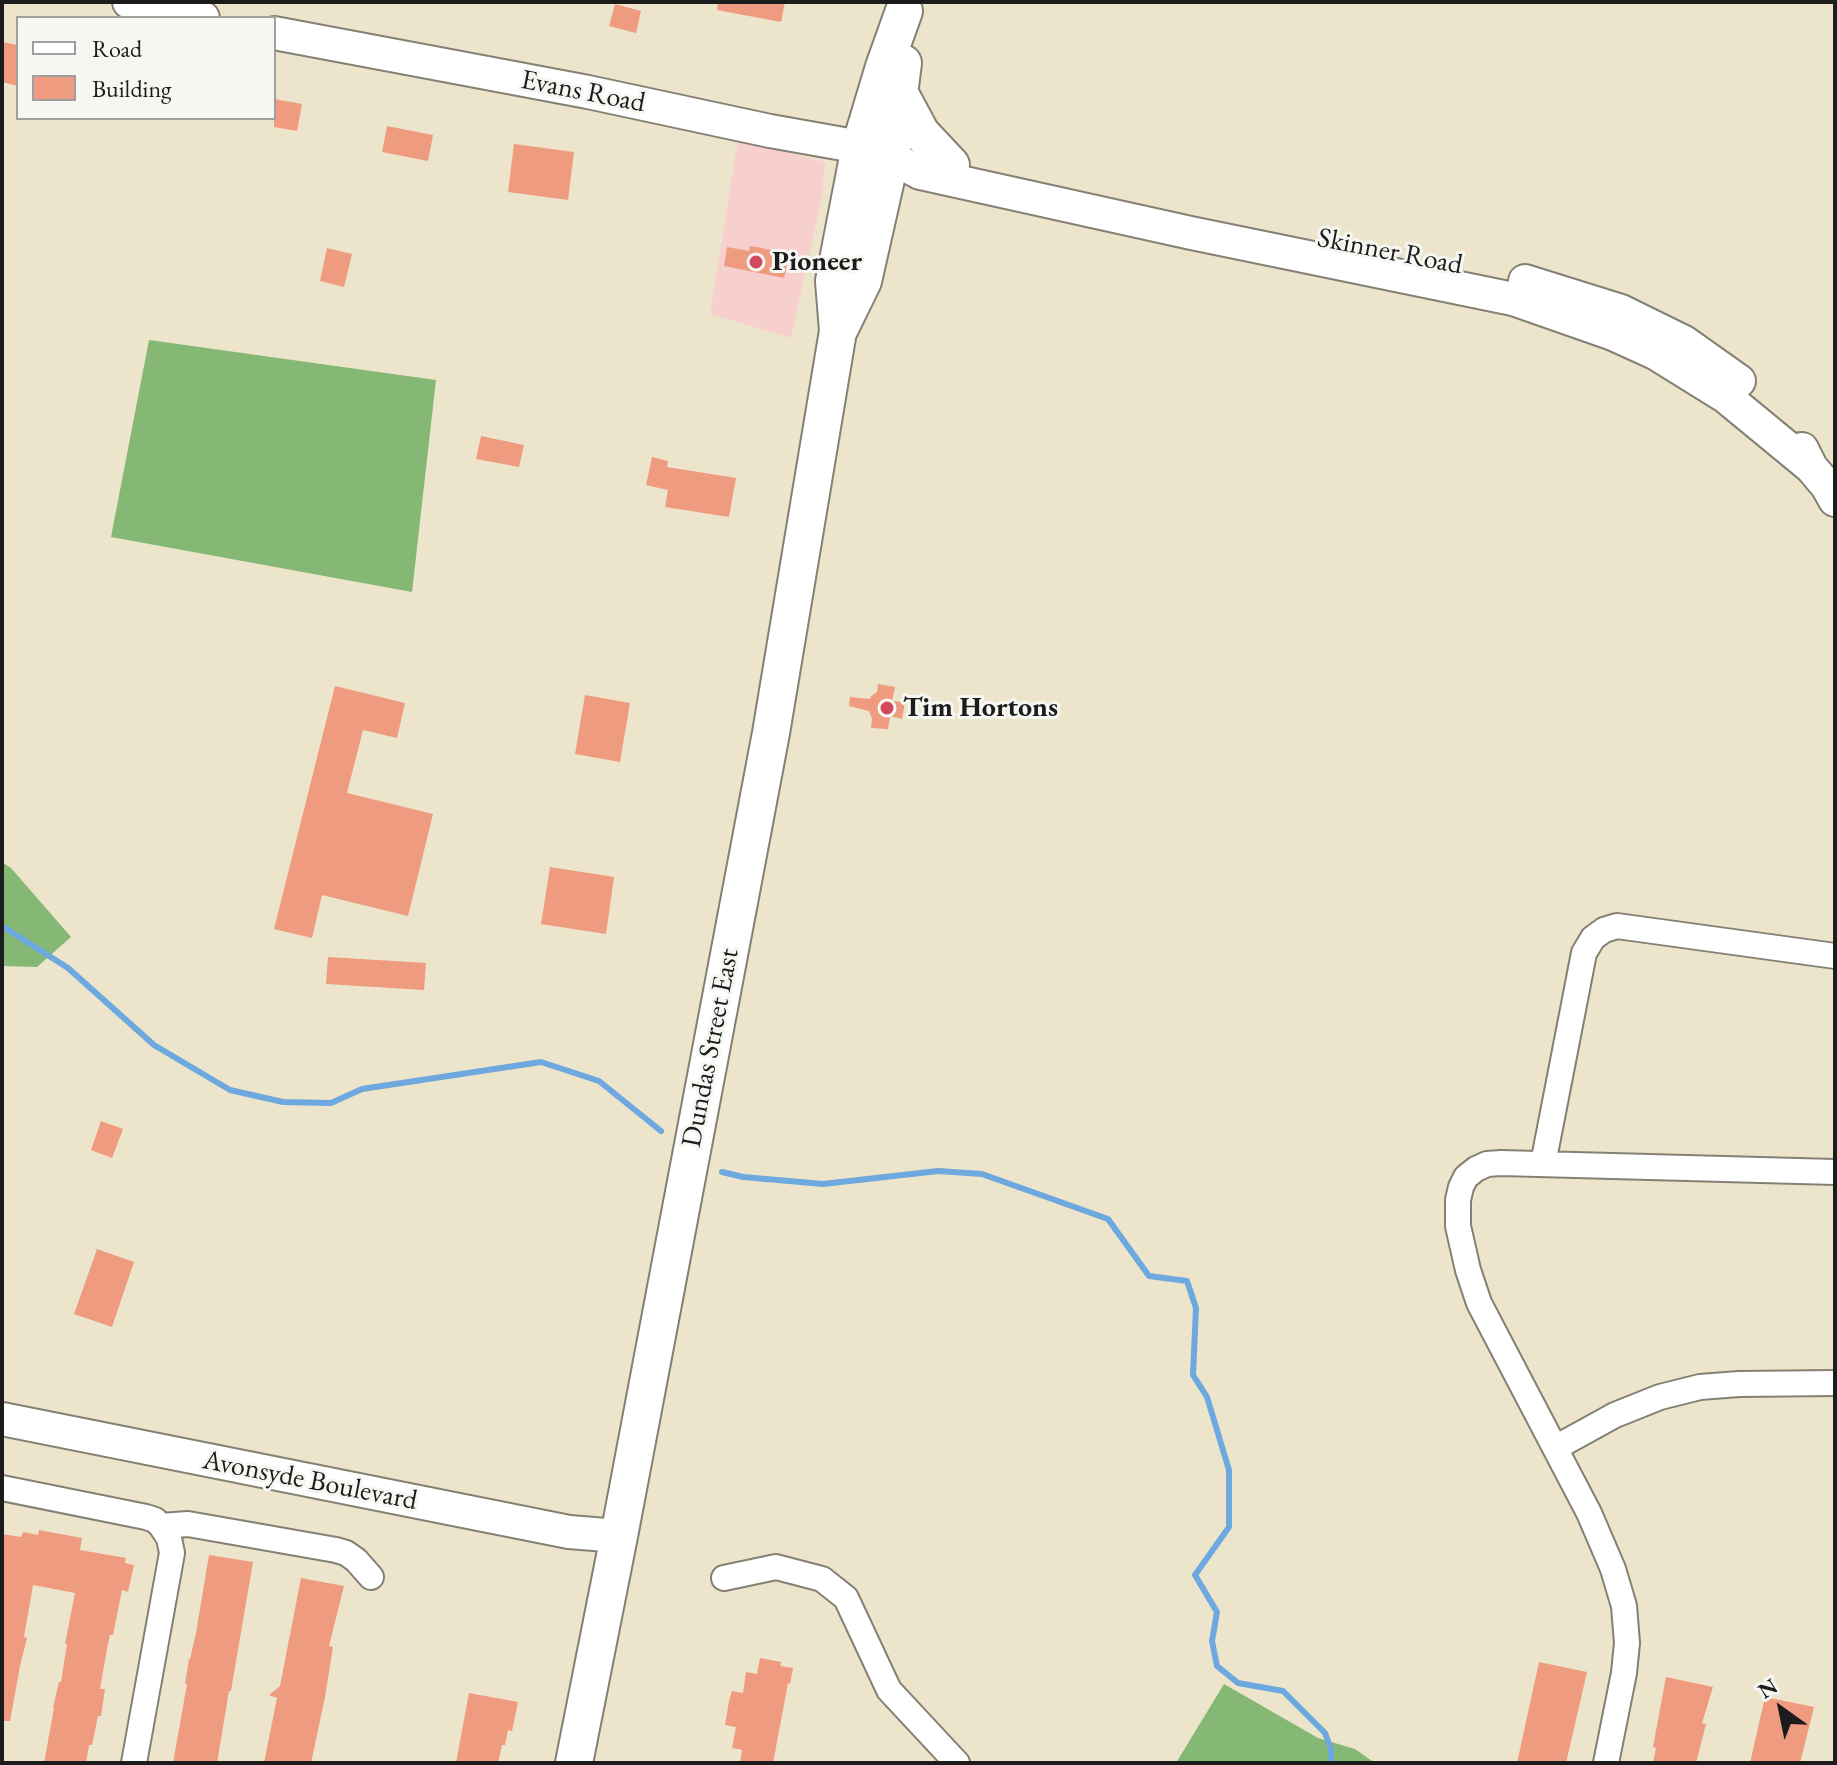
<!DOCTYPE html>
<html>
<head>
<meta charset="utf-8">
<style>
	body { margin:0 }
	#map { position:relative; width:1837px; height:1765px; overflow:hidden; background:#ede5cb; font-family:"EB Garamond",serif }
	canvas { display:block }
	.frame { position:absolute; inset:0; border:4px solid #1c1c1c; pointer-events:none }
	.legend { position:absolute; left:16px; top:16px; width:260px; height:104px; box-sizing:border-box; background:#f6f6f2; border:2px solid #9f9f9c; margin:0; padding:10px 14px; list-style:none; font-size:24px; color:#1c1c1c }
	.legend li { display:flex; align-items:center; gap:16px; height:40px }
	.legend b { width:40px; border:2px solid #9f9f9c }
	.north { position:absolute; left:1741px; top:1669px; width:80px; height:80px; -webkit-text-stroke:6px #f6f6f2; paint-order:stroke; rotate:327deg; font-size:22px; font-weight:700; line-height:32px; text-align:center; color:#1c1c1c }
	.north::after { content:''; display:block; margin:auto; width:28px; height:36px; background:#1c1c1c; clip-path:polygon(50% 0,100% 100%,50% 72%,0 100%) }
</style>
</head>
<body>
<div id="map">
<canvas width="1837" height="1765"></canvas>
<div class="frame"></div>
<ul class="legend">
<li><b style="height:10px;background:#fff"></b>Road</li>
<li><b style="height:22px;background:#ee9b80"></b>Building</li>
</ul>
<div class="north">N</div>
</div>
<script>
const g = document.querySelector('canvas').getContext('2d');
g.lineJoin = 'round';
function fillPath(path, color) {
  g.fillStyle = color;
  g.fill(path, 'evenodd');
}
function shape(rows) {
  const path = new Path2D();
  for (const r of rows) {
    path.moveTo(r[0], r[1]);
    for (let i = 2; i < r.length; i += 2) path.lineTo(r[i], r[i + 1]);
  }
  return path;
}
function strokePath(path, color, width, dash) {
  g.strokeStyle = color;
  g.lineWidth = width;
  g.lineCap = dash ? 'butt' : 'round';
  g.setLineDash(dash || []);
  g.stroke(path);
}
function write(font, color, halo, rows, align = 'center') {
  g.font = font + ' "EB Garamond",serif';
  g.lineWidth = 6;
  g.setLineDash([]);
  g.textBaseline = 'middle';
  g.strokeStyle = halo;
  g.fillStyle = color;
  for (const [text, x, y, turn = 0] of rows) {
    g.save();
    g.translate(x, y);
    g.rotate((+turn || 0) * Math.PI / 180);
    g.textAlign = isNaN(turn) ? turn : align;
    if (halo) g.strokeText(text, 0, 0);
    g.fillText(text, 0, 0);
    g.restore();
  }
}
const built = shape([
	[738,139,825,162,822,196,791,338,710,314]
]);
const forest = shape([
	[149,340,436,380,412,592,111,537],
	[2,862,11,868,71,937,37,967,2,966],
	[1224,1684,1318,1738,1355,1749,1375,1763,1176,1763]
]);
const stream = shape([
	[2,926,68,968,154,1045,230,1090,283,1102,331,1103,362,1089,541,1062,599,1081,661,1131],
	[722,1172,743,1177,823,1184,938,1171,982,1174,1108,1219,1149,1276,1187,1281,1196,1308,1193,1375,1207,1397,1229,1470,1229,1527,1195,1575,1217,1612,1212,1641,1217,1666,1238,1683,1283,1691,1325,1733,1331,1749,1331,1763]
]);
const building = shape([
	[718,2,785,2,781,22,717,10],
	[615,4,641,11,636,33,609,26],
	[2,42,18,45,18,86,2,82],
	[274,99,302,104,297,131,274,127],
	[387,126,433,135,428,161,382,152],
	[514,144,574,152,568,200,508,192],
	[750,246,789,253,784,278,724,266,727,247,749,251],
	[327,248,352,254,344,287,320,281],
	[481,436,524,445,519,467,476,459],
	[652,457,668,461,667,467,736,478,729,517,665,507,668,490,646,485],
	[878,684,895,687,892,701,905,702,902,719,890,716,888,729,871,728,872,719,869,711,849,706,850,697,870,699,871,696,877,692],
	[335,686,405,703,397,738,363,730,347,793,433,814,408,916,322,895,312,938,274,929],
	[585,695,630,703,620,762,575,754],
	[550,867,614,877,606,934,541,924],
	[328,957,426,963,424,990,326,984],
	[101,1121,123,1129,112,1158,91,1150],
	[97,1249,134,1262,112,1327,74,1314],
	[39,1530,82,1538,80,1550,126,1558,125,1563,134,1565,128,1592,122,1590,113,1635,110,1635,107,1649,100,1689,105,1689,101,1716,98,1716,92,1745,89,1745,86,1763,44,1763,54,1708,53,1708,59,1682,61,1682,67,1644,65,1644,75,1593,33,1585,24,1637,27,1638,20,1666,10,1721,2,1721,2,1534,21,1537,23,1532,38,1535],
	[209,1555,253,1562,231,1691,229,1691,217,1763,173,1763,187,1684,185,1684,189,1659,190,1659,196,1633],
	[301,1578,344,1586,329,1646,333,1647,325,1697,311,1763,264,1763,277,1698,269,1695,280,1686],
	[760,1658,781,1662,780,1666,793,1668,790,1684,788,1683,773,1763,740,1763,742,1750,732,1748,736,1727,725,1725,729,1701,732,1691,743,1693,746,1672,757,1674],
	[1539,1662,1587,1672,1566,1763,1517,1763],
	[1666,1677,1713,1687,1702,1723,1706,1724,1696,1763,1653,1763,1656,1748,1653,1747],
	[469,1693,518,1702,512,1731,508,1730,505,1745,502,1745,498,1763,456,1763],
	[1765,1697,1814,1707,1800,1763,1750,1763]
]);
const street = shape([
	[1543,1164,1584,953,1593,938,1604,930,1617,926,1835,956],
	[1555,1448,1615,1415,1660,1397,1700,1387,1739,1384,1835,1383],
	[2,1488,146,1517,155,1520,161,1526,169,1538,172,1553,134,1763],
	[161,1526,188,1524,336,1550,346,1553,356,1560,371,1577],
	[724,1578,776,1567,822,1579,846,1598,889,1690,957,1763],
	[1606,1763,1624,1673,1627,1643,1624,1606,1613,1569,1589,1513,1479,1303,1468,1270,1458,1226,1458,1200,1461,1187,1466,1177,1476,1169,1487,1164,1501,1163,1835,1172]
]);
const secondary = shape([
	[129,2,203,18],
	[274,33,588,92,770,131,860,147,891,157,920,173,1191,233,1513,299,1613,334,1655,353,1726,397,1811,467],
	[1525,281,1621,311,1684,342,1739,381],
	[1802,449,1811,467,1827,486,1835,500],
	[2,1419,569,1532,619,1536]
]);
const primary = shape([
	[899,92,921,133,951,165],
	[839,330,863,281,891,157,903,63],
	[574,1763,619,1536,771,733,838,331,834,281,860,147,884,67,904,11]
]);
const markers = [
	[756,262,8,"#d1495b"],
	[887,708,8,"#d1495b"]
];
const streetNames = [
	["Evans Road",583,92,11],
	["Skinner Road",1390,252,11],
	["Dundas Street East",711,1048,-79],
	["Avonsyde Boulevard",310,1481,11]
];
const poiNames = [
	["Pioneer",772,262],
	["Tim Hortons",903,708]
];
fillPath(built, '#f7d0cd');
fillPath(forest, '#84b874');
strokePath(stream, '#6da8de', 6);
fillPath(building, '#ee9b80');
strokePath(street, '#848074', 28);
strokePath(secondary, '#848074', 36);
strokePath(primary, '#848074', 40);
strokePath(street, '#fff', 24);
strokePath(secondary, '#fff', 32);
strokePath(primary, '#fff', 36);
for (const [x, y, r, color] of markers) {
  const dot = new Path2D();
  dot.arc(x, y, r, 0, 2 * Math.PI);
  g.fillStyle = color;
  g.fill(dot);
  strokePath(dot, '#f6f6f2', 3);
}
write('28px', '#1c1c1c', '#f6f6f2', streetNames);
write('bold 28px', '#1c1c1c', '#f6f6f2', poiNames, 'left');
</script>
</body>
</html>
